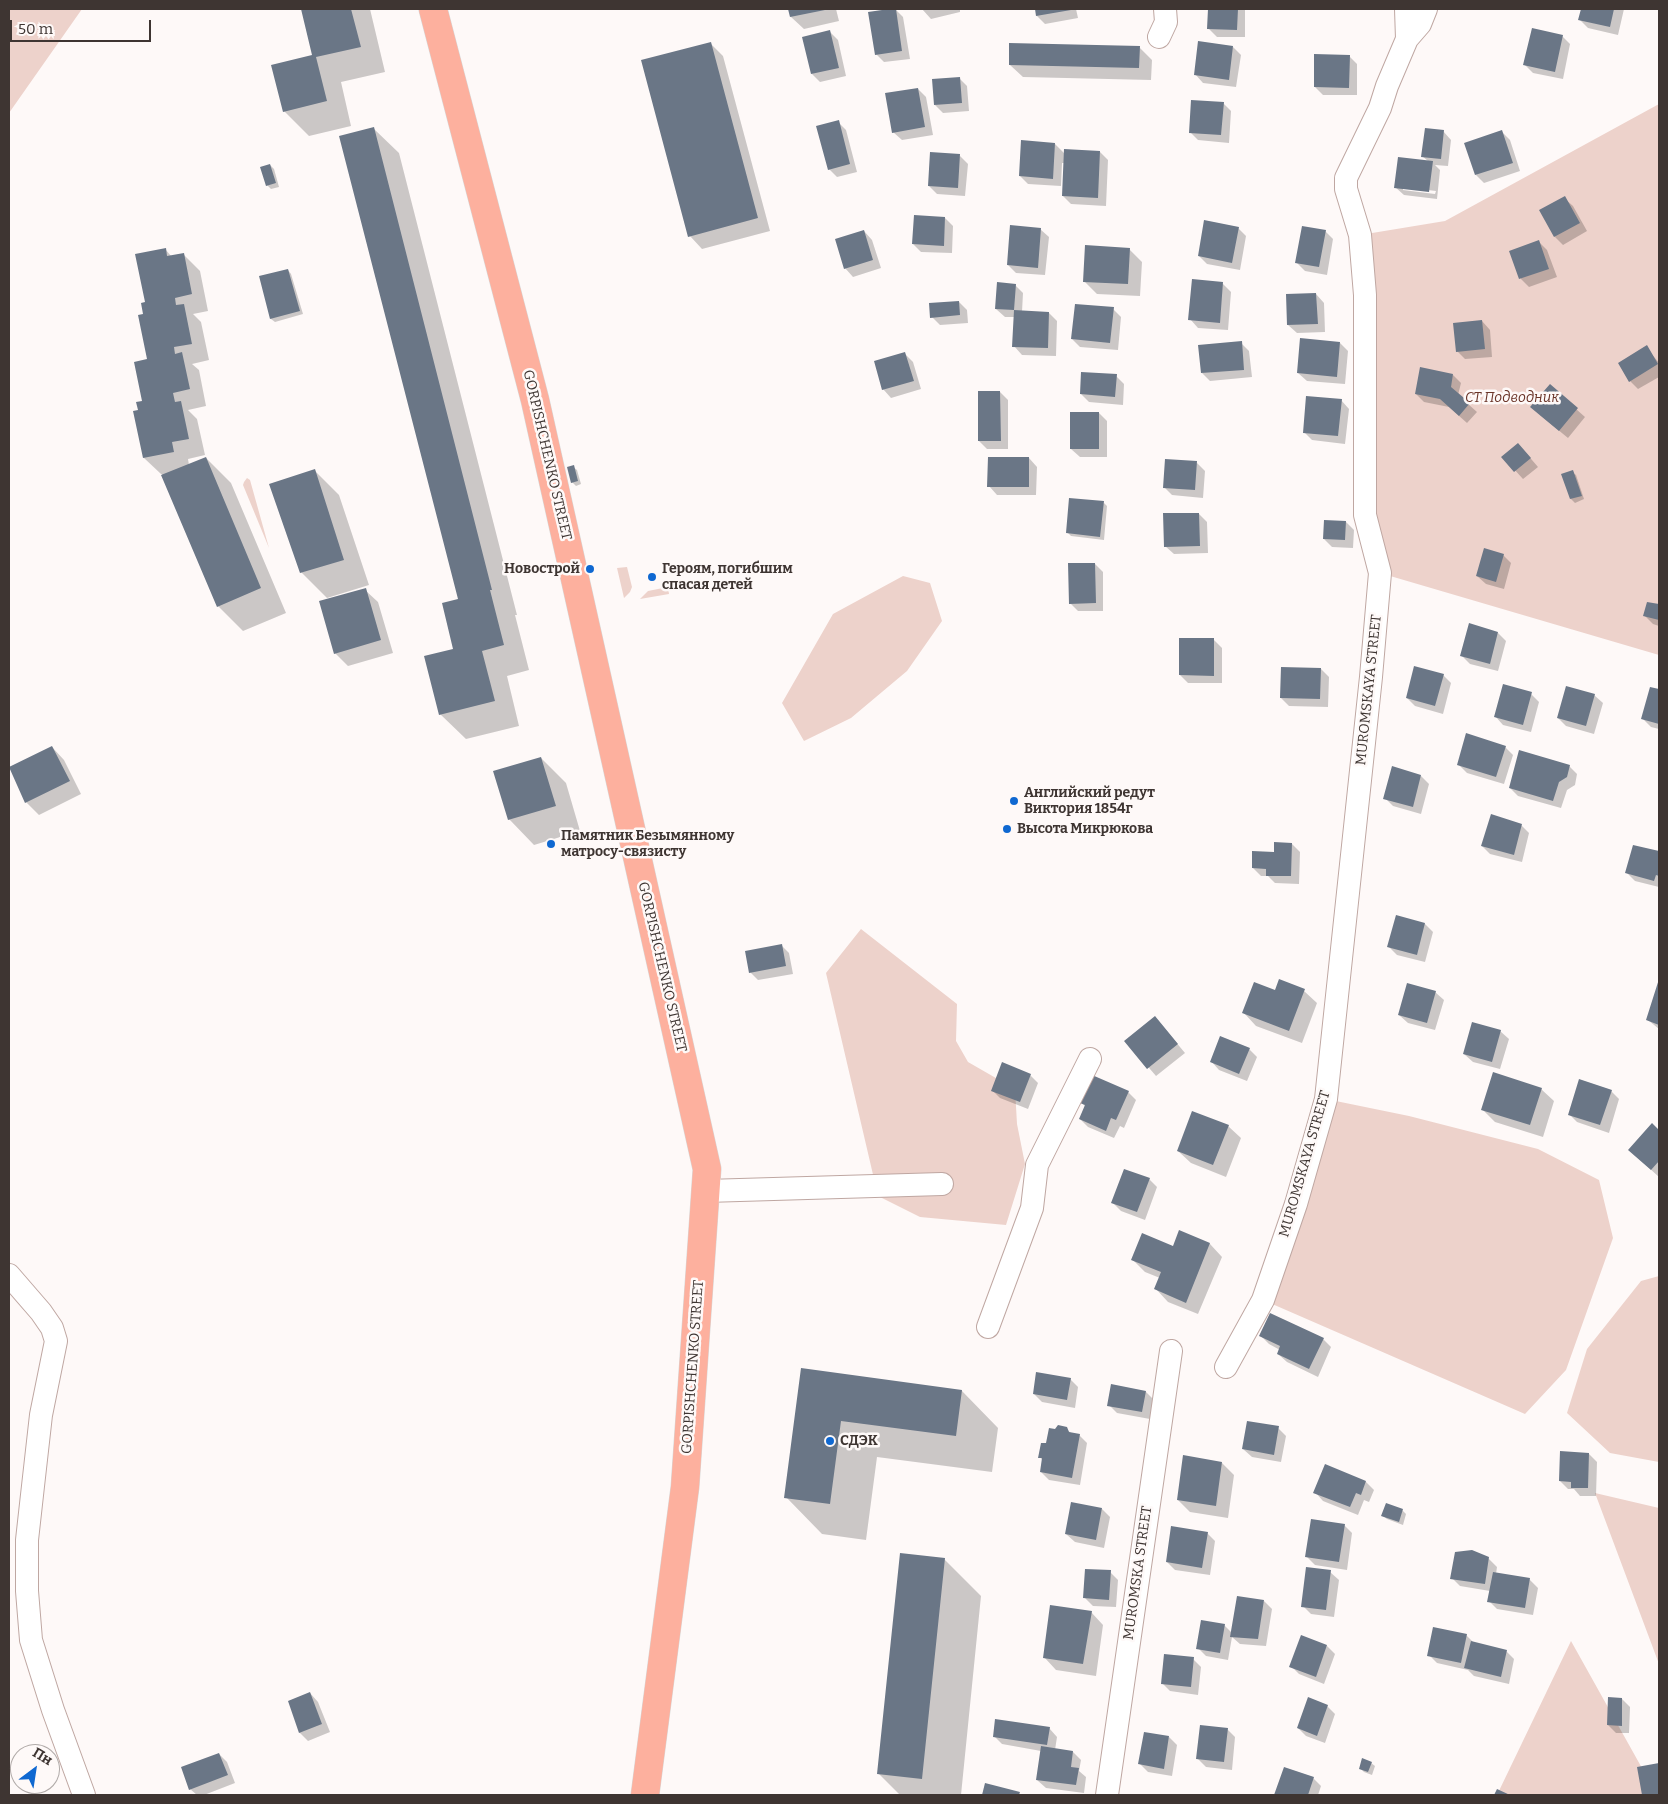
<!DOCTYPE html>
<html>
<head>
<meta charset="utf-8">
<style>
	body { margin:0 }
	#map { position:relative; width:1668px; height:1804px; overflow:hidden; background:#fef9f8; font-family:Bitter,serif }
	canvas { display:block }
	.frame { position:absolute; inset:0; border:10px solid #3e3532; pointer-events:none }
	.north { position:absolute; left:10px; top:1744px; width:50px; height:50px; box-sizing:border-box; background:#fef9f8; border:1px solid #b1aba9; border-radius:50%; rotate:31deg; font-size:14px; font-weight:700; line-height:20px; text-align:center; color:#3e3532 }
	.north::after { content:''; display:block; margin:auto; width:18px; height:22px; background:#0f68d1; clip-path:polygon(50% 0,100% 100%,50% 72%,0 100%) }
	.scale { position:absolute; left:10px; top:20px; width:141px; height:22px; box-sizing:border-box; border:2px solid #3e3532; border-top:0; padding-left:6px; font-size:15px; line-height:18px; white-space:nowrap; color:#3e3532; -webkit-text-stroke:4px #fef9f8; paint-order:stroke }
</style>
</head>
<body>
<div id="map">
<canvas width="1668" height="1804"></canvas>
<div class="frame"></div>
<div class="north">Пн</div>
<div class="scale">50 m</div>
</div>
<script>
const g = document.querySelector('canvas').getContext('2d');
g.lineJoin = 'round';
function fillPath(path, color) {
  g.fillStyle = color;
  g.fill(path, 'evenodd');
}
function shape(rows) {
  const path = new Path2D();
  for (const r of rows) {
    path.moveTo(r[0], r[1]);
    for (let i = 2; i < r.length; i += 2) path.lineTo(r[i], r[i + 1]);
  }
  return path;
}
function strokePath(path, color, width, dash) {
  g.strokeStyle = color;
  g.lineWidth = width;
  g.lineCap = dash ? 'butt' : 'round';
  g.setLineDash(dash || []);
  g.stroke(path);
}
function write(font, color, halo, rows, align = 'center') {
  g.font = font + ' Bitter,serif';
  g.lineWidth = 5;
  g.setLineDash([]);
  g.textBaseline = 'middle';
  g.strokeStyle = halo;
  g.fillStyle = color;
  for (const [text, x, y, turn = 0] of rows) {
    g.save();
    g.translate(x, y);
    g.rotate((+turn || 0) * Math.PI / 180);
    g.textAlign = isNaN(turn) ? turn : align;
    if (halo) g.strokeText(text, 0, 0);
    g.fillText(text, 0, 0);
    g.restore();
  }
}
const green = shape([
	[9,9,82,9,9,113],
	[1659,104,1659,655,1380,573,1365,501,1360,235,1445,221],
	[247,478,250,480,269,548,243,485,244,482],
	[627,567,632,587,630,592,624,598,617,568],
	[903,576,930,583,942,621,907,671,851,718,804,741,782,703,833,614],
	[668,587,669,594,640,599,648,591],
	[861,929,957,1004,956,1041,968,1062,1015,1089,1017,1124,1025,1164,1006,1225,920,1217,878,1196,826,973],
	[1326,1099,1409,1116,1538,1149,1599,1180,1613,1238,1566,1370,1525,1414,1263,1300],
	[1659,1276,1659,1462,1610,1453,1567,1413,1587,1349,1641,1281],
	[1595,1493,1659,1508,1659,1664],
	[1571,1641,1657,1795,1497,1795]
]);
const shadow = shape([
	[302,9,370,9,385,72,341,82,351,126,309,136,284,111,314,56],
	[790,9,836,9,839,21,804,29,791,17],
	[895,9,903,17,910,59,884,62,876,54],
	[922,9,960,9,960,12,931,19],
	[1036,9,1076,9,1078,18,1045,24,1037,16],
	[1209,9,1245,9,1245,37,1217,37,1209,29],
	[1582,9,1624,9,1618,35,1588,28,1580,20],
	[830,32,838,40,846,76,820,82,812,74],
	[1562,36,1570,44,1563,79,1533,73,1525,65],
	[710,43,723,56,770,231,702,249,690,236],
	[1139,47,1152,60,1151,80,1023,77,1010,65],
	[1233,47,1241,55,1236,87,1203,83,1195,74],
	[1349,56,1357,64,1357,95,1323,95,1315,87],
	[959,78,967,86,969,111,943,113,935,105],
	[918,89,926,97,933,135,902,140,893,132],
	[1223,103,1231,111,1229,143,1198,140,1190,132],
	[838,122,846,130,857,172,837,177,829,169],
	[373,128,399,153,517,615,515,615,529,670,507,676,519,726,466,739,440,714,455,650,459,599],
	[1443,131,1451,140,1448,166,1435,165,1440,170,1437,199,1404,195,1395,187,1428,161,1422,156],
	[1403,187,1436,191,1435,194,1403,190],
	[1502,132,1510,140,1520,171,1484,183,1476,175],
	[1055,144,1065,154,1100,152,1108,160,1106,206,1071,204,1063,196,1065,163,1062,163,1061,186,1028,184,1020,176],
	[960,156,968,164,965,196,937,194,929,186],
	[270,165,274,169,279,187,271,189,267,185],
	[1564,198,1573,206,1587,231,1563,245,1555,237],
	[945,218,953,226,952,253,921,252,913,244],
	[1238,228,1246,236,1240,270,1207,264,1199,256],
	[1040,229,1049,237,1045,275,1016,273,1008,265],
	[864,231,872,240,881,268,853,277,845,268],
	[1325,231,1333,239,1327,275,1305,271,1297,263],
	[1539,242,1547,250,1557,277,1529,287,1521,279,1511,252],
	[165,249,172,257,183,254,200,271,208,311,193,314,201,322,209,360,192,364,199,370,206,406,188,410,197,419,205,455,188,459,189,465,206,458,231,483,286,613,243,631,218,606,162,474,161,474,144,458,139,411,143,402,149,360,145,315,146,303],
	[1129,249,1142,262,1140,296,1097,294,1084,281],
	[288,270,291,274,303,314,275,322,271,319,261,277],
	[1193,281,1223,284,1231,292,1228,330,1198,328,1190,319],
	[1015,285,1023,293,1022,312,1049,313,1057,321,1056,356,1022,355,1014,346,1015,317,1005,317,996,309],
	[1316,294,1324,303,1325,332,1297,333,1288,325],
	[959,302,967,310,968,323,940,325,932,317],
	[1113,309,1121,317,1118,350,1080,347,1072,339],
	[1482,321,1490,330,1492,357,1465,359,1457,351],
	[1241,343,1249,351,1252,377,1210,381,1202,373],
	[1340,343,1348,351,1345,384,1307,381,1298,373],
	[1646,347,1659,363,1659,377,1638,389,1630,381],
	[905,354,913,362,921,389,891,398,883,389],
	[1453,375,1461,383,1458,395,1477,412,1467,423,1449,407,1424,402,1416,394],
	[1116,376,1124,384,1123,405,1089,402,1081,394],
	[1550,386,1585,417,1568,438,1540,415],
	[1000,392,1008,400,1008,449,987,449,979,441],
	[1341,400,1349,409,1345,444,1312,440,1304,432],
	[1099,413,1107,421,1107,457,1080,457,1071,449],
	[1526,453,1538,467,1523,479,1503,457],
	[1029,458,1037,467,1036,495,997,495,989,486],
	[1197,463,1205,471,1203,498,1172,495,1164,487],
	[573,467,577,470,581,484,576,486,572,482],
	[314,470,339,495,369,585,327,598,301,572],
	[1572,472,1576,475,1584,499,1575,503,1571,499,1563,475],
	[1104,503,1107,506,1104,540,1071,536,1067,532],
	[1199,514,1207,522,1208,553,1174,554,1165,546],
	[1346,522,1354,530,1353,548,1332,547,1324,539],
	[1503,555,1511,563,1504,589,1486,584,1477,576],
	[1095,564,1103,572,1103,611,1078,611,1070,603],
	[365,590,378,602,393,653,348,666,335,653],
	[1648,603,1659,606,1659,626,1653,624,1645,616],
	[1498,633,1506,641,1498,671,1470,664,1462,656],
	[1214,640,1222,648,1222,683,1188,683,1180,675],
	[1321,669,1329,677,1328,707,1289,706,1281,698],
	[1443,675,1451,683,1443,714,1415,706,1407,698],
	[1651,688,1659,691,1659,729,1651,727,1643,719],
	[1531,694,1539,702,1531,732,1503,725,1495,716],
	[1594,695,1603,703,1594,734,1566,726,1558,718],
	[52,747,64,760,81,794,39,815,26,802,10,768],
	[1505,747,1513,755,1504,784,1467,773,1459,765],
	[541,758,566,783,580,831,534,845,509,819],
	[1569,766,1577,774,1575,785,1567,790,1561,808,1518,796,1510,788],
	[1421,776,1429,784,1421,814,1393,806,1385,798],
	[1521,825,1529,833,1522,862,1490,854,1482,846],
	[1292,844,1300,852,1299,884,1275,883,1268,876,1261,876,1253,868],
	[1634,846,1659,853,1659,887,1635,881,1627,873],
	[1397,916,1425,924,1433,932,1425,962,1397,955,1389,947],
	[781,945,789,953,793,974,758,980,750,972],
	[1659,981,1659,1029,1648,1020],
	[1304,991,1317,1003,1302,1043,1256,1026,1244,1013],
	[1435,992,1444,1000,1435,1030,1408,1023,1399,1015],
	[1155,1017,1185,1053,1156,1076,1126,1041],
	[1500,1031,1509,1039,1500,1069,1473,1062,1464,1054],
	[1249,1049,1257,1057,1247,1081,1219,1070,1211,1061],
	[1030,1075,1038,1083,1028,1109,1000,1098,992,1090],
	[1541,1089,1554,1101,1543,1137,1495,1122,1482,1109],
	[1611,1091,1619,1099,1609,1133,1577,1122,1569,1114],
	[1128,1092,1136,1100,1124,1128,1120,1126,1114,1138,1088,1127,1080,1119,1085,1106,1082,1103],
	[1652,1125,1659,1132,1659,1177,1638,1158],
	[1228,1126,1241,1138,1226,1177,1191,1163,1178,1151],
	[1149,1179,1157,1187,1145,1220,1121,1211,1113,1203],
	[1180,1232,1210,1244,1222,1257,1198,1314,1168,1302,1156,1289,1160,1278,1145,1272,1133,1260,1173,1248],
	[1261,1336,1323,1339,1331,1347,1318,1377,1287,1362,1278,1354,1280,1350,1269,1344],
	[803,1370,962,1391,998,1428,992,1472,877,1457,866,1540,822,1534,786,1497],
	[1070,1379,1078,1387,1075,1408,1042,1402,1034,1394],
	[1146,1392,1154,1400,1150,1419,1117,1413,1109,1405],
	[1278,1428,1286,1436,1281,1462,1252,1457,1243,1449],
	[1066,1429,1071,1433,1079,1435,1087,1443,1080,1485,1049,1480,1041,1472,1043,1461,1040,1457,1047,1445],
	[1589,1454,1597,1462,1596,1496,1580,1496,1574,1489,1568,1489,1560,1481],
	[1222,1463,1234,1475,1228,1518,1190,1512,1178,1500],
	[1325,1466,1366,1482,1374,1490,1369,1502,1364,1500,1358,1515,1323,1501,1315,1492],
	[1102,1509,1110,1517,1104,1548,1075,1542,1066,1534],
	[1402,1510,1406,1514,1403,1525,1387,1519,1383,1516],
	[1344,1525,1352,1533,1347,1570,1315,1565,1307,1557],
	[1207,1533,1215,1541,1210,1575,1175,1570,1167,1562],
	[1488,1558,1497,1567,1496,1574,1529,1579,1538,1588,1533,1615,1497,1609,1489,1601,1490,1591,1460,1586,1452,1578],
	[944,1559,981,1596,961,1795,900,1795,879,1774],
	[1110,1572,1118,1580,1116,1607,1093,1606,1084,1597],
	[1330,1572,1339,1580,1334,1617,1311,1614,1303,1606],
	[1264,1601,1272,1609,1266,1646,1240,1644,1232,1637,1228,1660,1206,1656,1198,1648,1224,1625,1232,1633],
	[1091,1612,1103,1625,1096,1676,1056,1670,1044,1657],
	[1466,1635,1474,1643,1506,1651,1514,1659,1509,1684,1474,1676,1468,1670,1437,1663,1429,1655],
	[1327,1646,1335,1654,1324,1684,1299,1674,1291,1666],
	[1193,1659,1201,1667,1198,1695,1170,1691,1162,1683],
	[310,1693,318,1702,330,1732,308,1741,300,1733,289,1701],
	[1622,1699,1630,1707,1629,1733,1616,1733,1608,1725],
	[1327,1706,1335,1714,1325,1743,1306,1736,1298,1728],
	[1049,1728,1057,1737,1055,1750,1073,1752,1081,1760,1079,1771,1086,1777,1084,1793,1046,1788,1037,1780,1041,1751,1002,1744,994,1736],
	[1227,1729,1235,1737,1232,1770,1206,1767,1198,1759],
	[1169,1737,1177,1745,1172,1776,1148,1772,1140,1764],
	[219,1754,227,1762,235,1783,204,1795,197,1795,190,1789],
	[1371,1763,1375,1766,1372,1775,1364,1772,1360,1768],
	[1285,1768,1313,1778,1321,1786,1318,1795,1275,1795]
]);
const building = shape([
	[301,9,351,9,361,47,316,57,327,101,283,112,271,65,312,55],
	[788,9,825,9,825,10,790,17],
	[889,9,896,9,902,51,875,55,868,12],
	[1035,9,1071,9,1071,10,1036,16],
	[1208,9,1238,9,1237,30,1207,29],
	[1581,9,1614,9,1610,27,1578,20],
	[1532,28,1563,35,1555,72,1523,65],
	[830,30,839,68,811,74,802,37],
	[1198,41,1233,46,1229,80,1194,75],
	[711,42,758,218,688,237,641,60],
	[1009,43,1140,46,1139,68,1009,65],
	[1314,54,1350,55,1349,88,1314,87],
	[960,77,962,103,934,105,932,79],
	[918,88,925,127,892,133,885,93],
	[1191,100,1224,102,1221,135,1189,133],
	[839,120,850,164,828,170,816,126],
	[374,127,492,590,490,590,504,645,482,651,495,701,439,715,424,656,453,649,442,603,458,599,339,136],
	[1425,128,1444,130,1441,159,1421,157],
	[1502,130,1513,163,1475,175,1464,143],
	[1021,140,1055,143,1053,179,1019,176],
	[1064,149,1100,151,1098,198,1062,196],
	[930,152,960,154,958,188,928,186],
	[1398,157,1433,161,1429,192,1394,188],
	[270,164,276,183,266,186,260,167],
	[1565,196,1580,223,1554,237,1539,210],
	[914,215,945,217,944,246,912,244],
	[1204,220,1239,227,1232,263,1198,256],
	[1010,225,1041,228,1038,268,1007,265],
	[1302,226,1326,230,1319,267,1295,263],
	[864,230,873,260,844,269,835,239],
	[1539,240,1549,269,1519,279,1509,251],
	[1085,245,1130,248,1128,284,1083,282],
	[166,248,167,256,184,253,192,294,175,298,176,305,184,304,192,344,174,347,175,354,182,352,190,389,173,393,175,402,181,401,189,439,172,442,174,452,143,458,133,411,138,410,136,402,142,401,134,362,147,359,138,315,143,314,141,303,145,302,135,254],
	[288,269,300,311,270,319,259,276],
	[1192,279,1223,282,1220,323,1188,320],
	[997,282,1016,284,1014,310,995,309],
	[1316,293,1318,324,1287,325,1286,294],
	[959,301,960,315,930,318,929,303],
	[1075,304,1114,307,1110,343,1071,339],
	[1014,310,1049,312,1048,348,1012,347],
	[1482,320,1485,349,1456,352,1453,323],
	[1300,338,1340,342,1337,377,1297,373],
	[1242,341,1244,370,1201,373,1198,345],
	[1647,345,1658,364,1629,382,1618,363],
	[905,352,914,381,882,390,874,361],
	[1420,367,1453,374,1451,387,1470,403,1459,416,1440,399,1415,394],
	[1081,372,1117,374,1115,397,1080,394],
	[1550,384,1578,408,1559,431,1530,407],
	[978,391,1000,391,1001,441,978,441],
	[1306,396,1342,399,1338,436,1303,433],
	[1070,412,1099,412,1099,449,1070,449],
	[1518,443,1531,458,1514,472,1501,457],
	[206,457,261,588,217,607,161,475],
	[988,457,1029,457,1029,487,987,487],
	[1165,459,1197,461,1195,490,1163,488],
	[574,465,578,481,571,483,567,467],
	[315,469,344,560,300,573,269,484],
	[1573,470,1582,496,1570,499,1561,474],
	[1069,498,1104,501,1100,537,1066,533],
	[1163,513,1199,513,1200,546,1164,547],
	[1324,520,1346,521,1345,540,1323,539],
	[1484,548,1504,554,1496,582,1476,576],
	[1068,563,1095,563,1096,603,1069,604],
	[366,588,381,640,334,654,319,601],
	[1647,602,1659,604,1659,620,1643,616],
	[1469,623,1498,632,1490,664,1460,656],
	[1179,638,1214,638,1214,676,1179,675],
	[1414,666,1444,674,1435,706,1406,698],
	[1281,667,1321,668,1320,699,1280,698],
	[1503,684,1532,692,1523,725,1494,717],
	[1566,686,1595,694,1586,726,1557,718],
	[1650,687,1659,689,1659,724,1641,719],
	[1466,733,1506,746,1496,777,1457,765],
	[52,746,70,781,25,803,9,767],
	[1519,750,1570,765,1567,777,1559,782,1553,801,1509,788],
	[541,757,556,806,508,820,493,771],
	[1392,766,1421,775,1413,807,1383,799],
	[1491,814,1522,824,1514,855,1481,846],
	[1274,842,1292,843,1291,876,1266,876,1266,869,1252,868,1252,851,1274,852],
	[1633,845,1659,851,1659,876,1656,875,1654,881,1625,873],
	[1396,915,1425,923,1417,955,1387,947],
	[782,944,786,966,749,973,745,951],
	[1279,979,1305,989,1289,1031,1242,1013,1254,982,1275,990],
	[1659,979,1659,1025,1646,1020],
	[1407,983,1436,991,1427,1023,1398,1015],
	[1155,1016,1178,1044,1147,1069,1124,1041],
	[1472,1022,1501,1030,1492,1062,1463,1054],
	[1220,1036,1250,1048,1239,1074,1210,1062],
	[1002,1062,1031,1074,1020,1102,991,1091],
	[1493,1072,1542,1088,1530,1125,1481,1110],
	[1092,1075,1129,1091,1116,1120,1111,1118,1106,1131,1079,1119,1085,1105,1080,1103],
	[1579,1079,1612,1090,1600,1125,1568,1115],
	[1192,1111,1229,1125,1213,1165,1177,1151],
	[1652,1123,1659,1130,1659,1161,1651,1170,1628,1150],
	[1124,1169,1150,1178,1137,1212,1111,1203],
	[1179,1230,1210,1243,1186,1303,1154,1289,1161,1272,1131,1260,1142,1233,1173,1246],
	[1270,1313,1324,1338,1309,1369,1277,1354,1280,1346,1259,1336],
	[801,1368,962,1390,956,1436,841,1421,830,1504,784,1498],
	[1036,1372,1071,1378,1067,1400,1033,1394],
	[1111,1384,1146,1391,1142,1412,1107,1406],
	[1247,1421,1279,1426,1274,1455,1242,1449],
	[1058,1425,1067,1427,1069,1432,1080,1434,1072,1478,1040,1472,1042,1458,1038,1458,1041,1443,1046,1443,1049,1428,1055,1429],
	[1560,1451,1589,1453,1588,1488,1571,1488,1571,1482,1559,1481],
	[1183,1455,1222,1462,1216,1506,1177,1500],
	[1325,1464,1366,1481,1361,1495,1356,1493,1350,1507,1313,1493],
	[1071,1502,1102,1508,1096,1540,1065,1534],
	[1386,1503,1403,1509,1399,1522,1381,1516],
	[1311,1519,1345,1524,1339,1562,1305,1557],
	[1171,1526,1208,1532,1202,1568,1166,1562],
	[1472,1550,1489,1557,1485,1584,1450,1579,1455,1552],
	[900,1553,945,1558,922,1779,877,1774],
	[1306,1567,1331,1570,1326,1610,1301,1607],
	[1085,1569,1111,1570,1109,1600,1083,1598],
	[1493,1572,1530,1578,1525,1608,1487,1602],
	[1237,1596,1264,1600,1258,1639,1230,1637],
	[1050,1605,1092,1611,1083,1664,1043,1658],
	[1201,1620,1225,1624,1220,1653,1196,1649],
	[1433,1627,1467,1634,1461,1663,1427,1656],
	[1301,1635,1327,1645,1316,1677,1289,1667],
	[1471,1641,1507,1650,1501,1677,1464,1668],
	[1164,1654,1194,1657,1191,1687,1161,1684],
	[310,1692,322,1724,299,1733,288,1701],
	[1308,1697,1328,1705,1317,1736,1297,1728],
	[1608,1697,1622,1698,1622,1726,1607,1725],
	[995,1719,1050,1727,1047,1745,993,1737],
	[1200,1725,1228,1728,1224,1762,1196,1759],
	[1144,1732,1169,1736,1164,1769,1138,1764],
	[1041,1746,1073,1751,1071,1767,1079,1768,1076,1785,1036,1780],
	[219,1753,228,1775,189,1790,181,1767],
	[1362,1758,1372,1762,1368,1772,1359,1769],
	[1659,1763,1659,1795,1642,1795,1637,1767],
	[1284,1767,1314,1777,1308,1795,1274,1795],
	[985,1783,1020,1792,1019,1795,982,1795],
	[1497,1789,1510,1795,1494,1795]
]);
const minor = shape([
	[1159,37,1166,22,1165,9],
	[1407,39,1420,24,1426,9],
	[706,1191,942,1184],
	[9,1275,41,1312,52,1328,56,1341,41,1415,33,1486,27,1540,27,1591,31,1640,53,1710,84,1795],
	[988,1327,1032,1208,1037,1165,1090,1059],
	[1226,1367,1263,1300,1296,1204,1326,1099,1371,677,1380,573,1365,515,1365,295,1360,235,1346,189,1346,178,1380,108,1387,86,1407,39,1406,9],
	[1107,1795,1171,1351]
]);
const major = shape([
	[433,9,535,400,707,1169,685,1487,645,1795]
]);
const markers = [
	[590,569,5,"#0f68d1"],
	[652,577,5,"#0f68d1"],
	[1014,801,5,"#0f68d1"],
	[1007,829,5,"#0f68d1"],
	[551,844,5,"#0f68d1"],
	[830,1441,5,"#0f68d1"]
];
const parkNames = [
	["СТ Подводник",1512,398]
];
const streetNames = [
	["GORPISHCHENKO STREET",547,455,77],
	["MUROMSKAYA STREET",1369,690,-84],
	["GORPISHCHENKO STREET",662,967,77],
	["MUROMSKAYA STREET",1305,1164,-74],
	["GORPISHCHENKO STREET",693,1367,-86],
	["MUROMSKA STREET",1138,1573,-82]
];
const poiNames = [
	["Новострой",580,569,"right"],
	["Героям, погибшим",662,569],
	["спасая детей",662,585],
	["Английский редут",1024,793],
	["Виктория 1854г",1024,809],
	["Высота Микрюкова",1017,829],
	["Памятник Безымянному",561,836],
	["матросу-связисту",561,852],
	["СДЭК",840,1441]
];
fillPath(green, '#edd2cb');
fillPath(shadow, '#0003');
fillPath(building, '#6a7686');
strokePath(minor, '#bfa7a2', 24);
strokePath(major, '#d8d7d6', 29);
strokePath(minor, '#fff', 22);
strokePath(major, '#fdb09e', 28);
for (const [x, y, r, color] of markers) {
  const dot = new Path2D();
  dot.arc(x, y, r, 0, 2 * Math.PI);
  g.fillStyle = color;
  g.fill(dot);
  strokePath(dot, '#fef9f8', 2);
}
write('italic 14px', '#6b3529', '#fef9f8', parkNames);
write('14px', '#3e3532', '#fef9f8', streetNames);
write('bold 14px', '#3e3532', '#fef9f8', poiNames, 'left');
</script>
</body>
</html>
